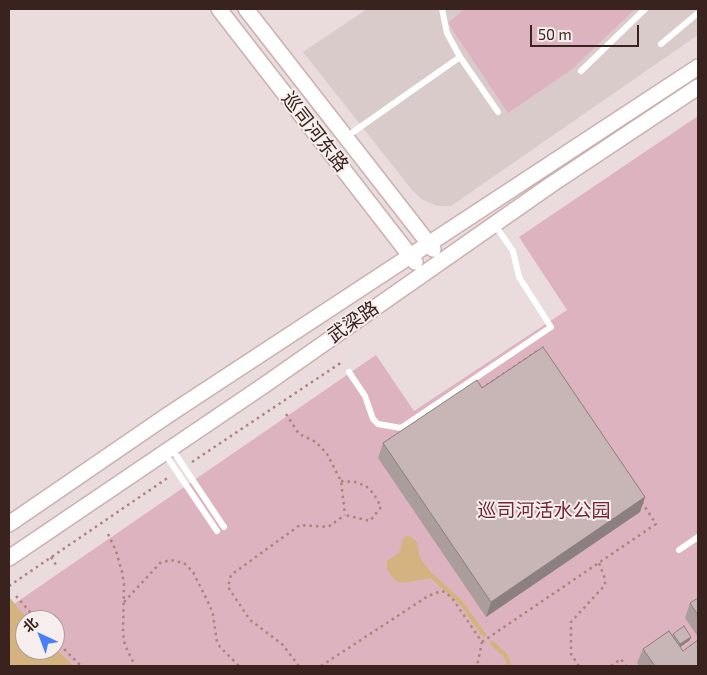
<!DOCTYPE html>
<html>
<head>
<meta charset="utf-8">
<style>
	body { margin:0 }
	#map { position:relative; width:707px; height:675px; overflow:hidden; background:#eadcdc; font-family:"Exo 2","Noto Sans SC",sans-serif }
	canvas { display:block }
	.frame { position:absolute; inset:0; border:10px solid #3a231e; pointer-events:none }
	.north { position:absolute; left:15px; top:610px; width:50px; height:50px; box-sizing:border-box; background:#f6eded; border:1px solid #ab9c9a; border-radius:50%; rotate:317deg; font-size:14px; font-weight:700; line-height:20px; text-align:center; color:#3a231e }
	.north::after { content:''; display:block; margin:auto; width:18px; height:22px; background:#497efb; clip-path:polygon(50% 0,100% 100%,50% 72%,0 100%) }
	.scale { position:absolute; left:530px; top:25px; width:109px; height:22px; box-sizing:border-box; border:2px solid #3a231e; border-top:0; padding-left:6px; font-size:15px; line-height:18px; white-space:nowrap; color:#3a231e; -webkit-text-stroke:4px #f6eded; paint-order:stroke }
</style>
</head>
<body>
<div id="map">
<canvas width="707" height="675"></canvas>
<div class="frame"></div>
<div class="north">北</div>
<div class="scale">50 m</div>
</div>
<script>
const g = document.querySelector('canvas').getContext('2d');
g.lineJoin = 'round';
function fillPath(path, color) {
  g.fillStyle = color;
  g.fill(path, 'evenodd');
}
function shape(rows) {
  const path = new Path2D();
  for (const r of rows) {
    path.moveTo(r[0], r[1]);
    for (let i = 2; i < r.length; i += 2) path.lineTo(r[i], r[i + 1]);
  }
  return path;
}
function strokePath(path, color, width, dash) {
  g.strokeStyle = color;
  g.lineWidth = width;
  g.lineCap = dash ? 'butt' : 'round';
  g.setLineDash(dash || []);
  g.stroke(path);
}
function write(font, color, halo, rows, align = 'center') {
  g.font = font + ' "Exo 2","Noto Sans SC",sans-serif';
  g.lineWidth = 4;
  g.setLineDash([]);
  g.textBaseline = 'middle';
  g.strokeStyle = halo;
  g.fillStyle = color;
  for (const [text, x, y, turn = 0] of rows) {
    g.save();
    g.translate(x, y);
    g.rotate((+turn || 0) * Math.PI / 180);
    g.textAlign = isNaN(turn) ? turn : align;
    if (halo) g.strokeText(text, 0, 0);
    g.fillText(text, 0, 0);
    g.restore();
  }
}
const built = shape([
	[367,9,698,9,698,35,451,206,437,206,421,199,412,190,303,52]
]);
const green = shape([
	[464,9,635,9,571,70,508,113,448,23],
	[698,116,698,666,74,666,55,647,55,620,29,620,14,604,376,355,414,411,567,310,519,237]
]);
const water = shape([
	[406,536,410,536,417,542,420,558,433,575,432,578,402,583,396,581,390,574,387,569,387,561,399,553,403,539],
	[9,597,29,620,25,620,25,650,55,650,55,647,74,666,9,666]
]);
const stream = shape([
	[432,576,461,603,484,635],
	[492,643,504,654,507,658,509,666]
]);
const path = shape([
	[481,389,539,350,540,351],
	[286,414,299,434,316,442,327,454,341,481,345,515],
	[192,462,342,362,343,363],
	[341,481,355,482,366,486,374,494,381,507,370,521,345,515],
	[108,534,116,551,122,572,124,584,123,634,125,645,135,666],
	[51,557,58,568],
	[9,586,169,477],
	[16,596,37,620],
	[124,602,160,563,170,560,184,563,193,572,210,606,213,615,217,642,220,647,239,666],
	[55,640,81,666],
	[482,642,656,524,641,501],
	[299,666,282,644,250,620,228,587,231,575,300,525,328,527,345,515],
	[321,666,428,596,441,591,445,592,452,598,482,642,477,666],
	[579,666,571,654,571,622,605,585,605,579,599,563],
	[611,666,621,659,626,666]
]);
const lane = shape([
	[442,9,447,33,460,57,498,112],
	[661,44,698,13],
	[581,71,645,9],
	[346,137,460,57],
	[349,372,365,396,373,419,378,424,401,428,551,327,519,277,513,251,494,224],
	[172,449,224,527],
	[165,454,217,531],
	[679,550,698,537]
]);
const secondary = shape([
	[219,9,415,262],
	[246,9,433,249],
	[9,524,168,415,698,67],
	[9,558,263,386,552,184,698,87]
]);
const wall = shape([
	[482,388,645,497,640,512,486,617,378,458,383,443],
	[698,598,698,637,685,618,690,603],
	[673,634,691,637,690,640,680,647,683,651,698,666,640,666,637,663,643,649,672,636]
]);
const shadedWall = shape([
	[645,497,640,512,486,617,491,602],
	[691,637,690,640,679,648,680,644]
]);
const building = shape([
	[543,347,645,497,491,602,383,443,477,380,482,388,543,347],
	[698,598,698,615,690,603,698,598],
	[684,626,691,637,680,644,673,634,684,626],
	[669,631,683,651,698,640,698,666,655,666,643,649,669,631]
]);
const streetNames = [
	["巡司河东路",315,132,52],
	["武梁路",353,322,-35]
];
const parkNames = [
	["巡司河活水公园",544,511]
];
fillPath(built, '#dacbcb');
fillPath(green, '#ddb3bf');
fillPath(water, '#d4b380');
strokePath(stream, '#d4b380', 4.5);
strokePath(secondary, '#cab1af', 18);
strokePath(path, '#b0827b', 2.5, [2.5, 4]);
strokePath(lane, '#fff', 6);
strokePath(secondary, '#fff', 15);
fillPath(wall, '#ab9d9c');
fillPath(shadedWall, '#8b7f7f');
fillPath(building, '#c7b6b5');
strokePath(building, '#8b7f7f', 1);
write('19px', '#3a231e', '#f6eded', streetNames);
write('19px', '#722632', '#f6eded', parkNames);
</script>
</body>
</html>
